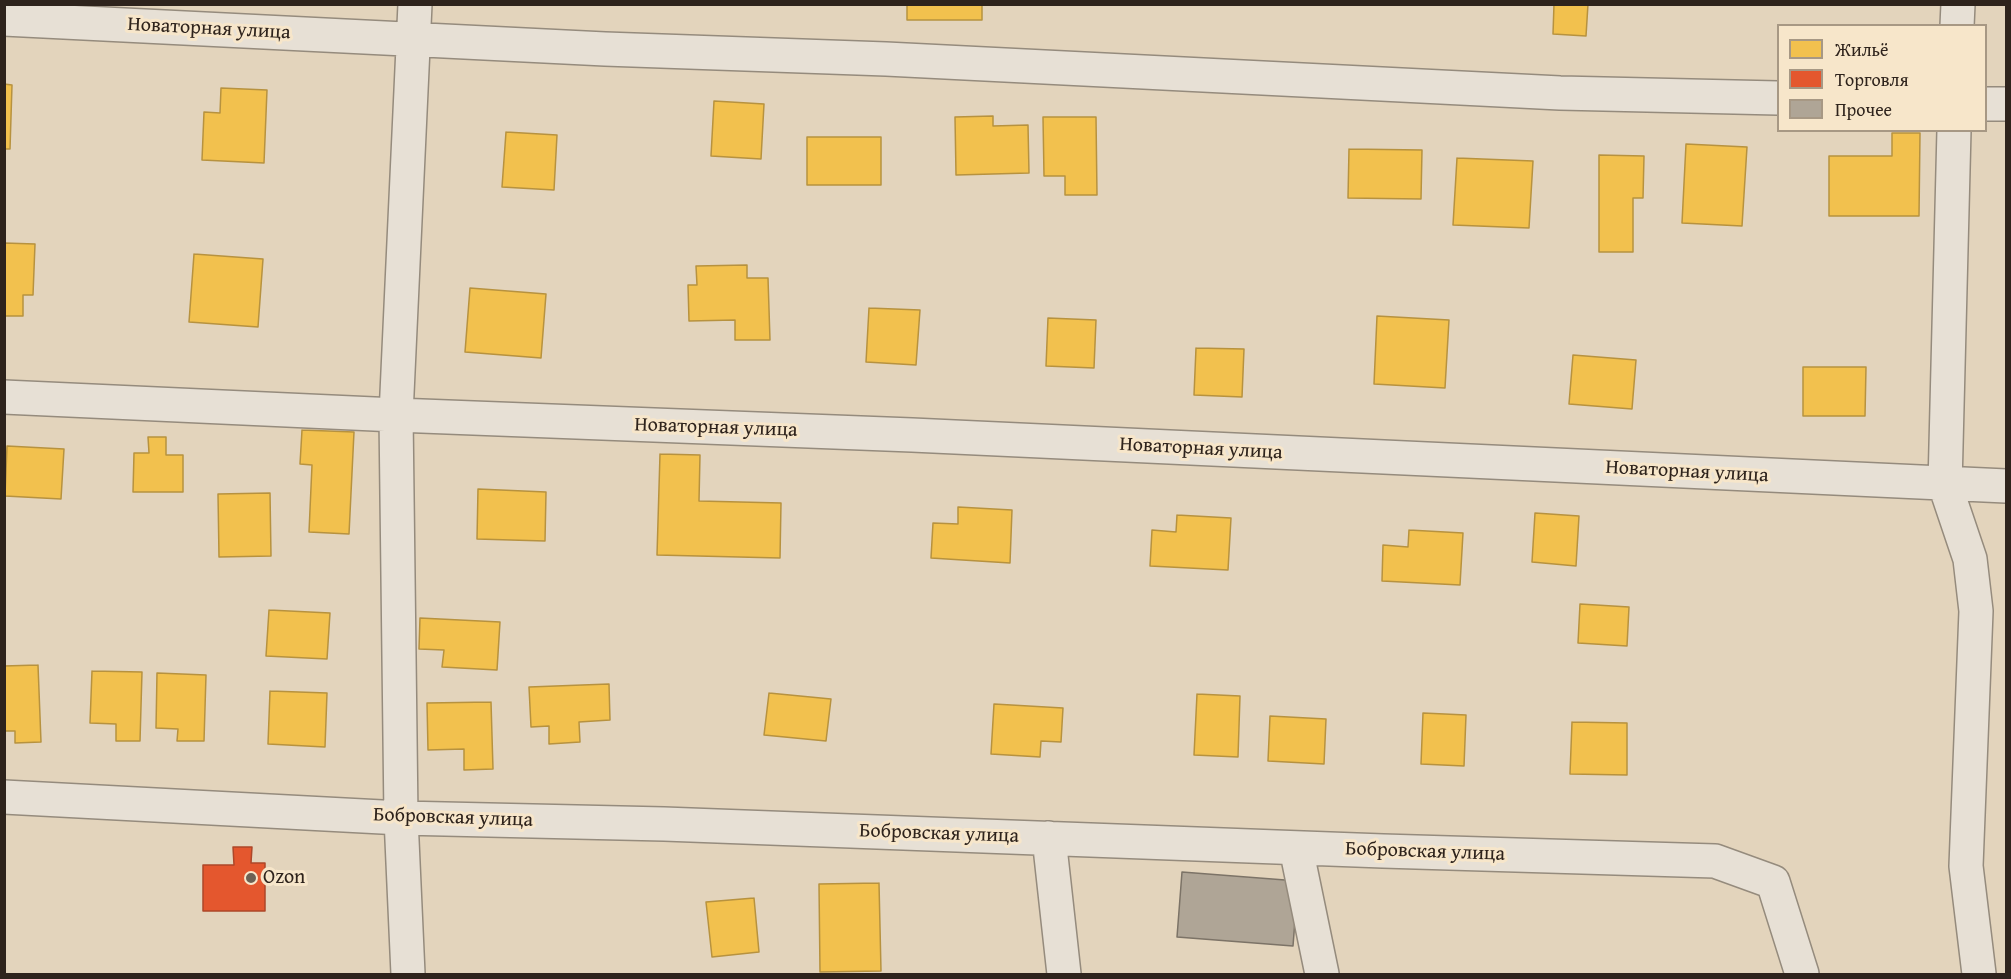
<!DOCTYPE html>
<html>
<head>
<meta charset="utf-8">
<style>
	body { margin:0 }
	#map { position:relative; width:2011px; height:979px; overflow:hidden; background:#e3d4bc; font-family:"Gentium Book Plus",serif }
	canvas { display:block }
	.frame { position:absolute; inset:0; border:6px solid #2e231c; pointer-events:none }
	.legend { position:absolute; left:1777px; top:24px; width:210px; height:108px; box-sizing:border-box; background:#f7e6ca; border:2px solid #a79884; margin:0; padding:8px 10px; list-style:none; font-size:18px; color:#2e231c }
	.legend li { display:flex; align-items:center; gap:12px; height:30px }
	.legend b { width:30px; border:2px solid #a79884 }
</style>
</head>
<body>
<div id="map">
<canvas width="2011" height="979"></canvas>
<div class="frame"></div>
<ul class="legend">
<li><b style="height:16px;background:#f2c14e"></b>Жильё</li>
<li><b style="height:16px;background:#e4572e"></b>Торговля</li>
<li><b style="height:16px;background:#afa596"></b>Прочее</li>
</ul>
</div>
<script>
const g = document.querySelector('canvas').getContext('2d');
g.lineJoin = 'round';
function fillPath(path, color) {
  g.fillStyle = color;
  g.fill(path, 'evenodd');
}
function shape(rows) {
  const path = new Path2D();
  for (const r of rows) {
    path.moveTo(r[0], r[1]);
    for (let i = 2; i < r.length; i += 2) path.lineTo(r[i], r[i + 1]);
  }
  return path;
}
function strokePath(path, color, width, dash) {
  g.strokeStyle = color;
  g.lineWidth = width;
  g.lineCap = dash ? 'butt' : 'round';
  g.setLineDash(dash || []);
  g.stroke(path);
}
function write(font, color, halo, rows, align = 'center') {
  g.font = font + ' "Gentium Book Plus",serif';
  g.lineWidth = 6;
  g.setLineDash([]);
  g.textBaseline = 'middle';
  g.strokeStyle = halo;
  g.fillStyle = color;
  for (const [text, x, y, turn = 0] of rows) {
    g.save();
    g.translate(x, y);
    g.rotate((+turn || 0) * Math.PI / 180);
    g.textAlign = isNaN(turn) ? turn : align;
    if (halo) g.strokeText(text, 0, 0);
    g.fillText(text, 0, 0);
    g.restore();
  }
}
const homes = shape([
	[907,4,982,4,982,20,907,20,907,4],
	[1554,4,1588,4,1586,36,1553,34,1554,4],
	[4,84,12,85,10,149,4,149,4,84],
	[221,88,267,90,264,163,202,160,204,112,220,113,221,88],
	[714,101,764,104,761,159,711,156,714,101],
	[993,116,993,126,1028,125,1029,173,956,175,955,117,993,116],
	[1043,117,1096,117,1097,195,1065,195,1065,176,1044,176,1043,117],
	[506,132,557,135,554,190,502,187,506,132],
	[1892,133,1920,133,1919,216,1829,216,1829,156,1892,156,1892,133],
	[807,137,881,137,881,185,807,185,807,137],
	[1686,144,1747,147,1742,226,1682,223,1686,144],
	[1349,149,1422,150,1421,199,1348,198,1349,149],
	[1599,155,1644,156,1643,198,1633,198,1633,252,1599,252,1599,155],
	[1457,158,1533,161,1529,228,1453,225,1457,158],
	[4,243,35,244,33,295,23,295,23,316,4,316,4,243],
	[194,254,263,259,258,327,189,322,194,254],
	[747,265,747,278,768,278,770,340,735,340,735,320,689,321,688,285,697,285,696,266,747,265],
	[470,288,546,294,541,358,465,352,470,288],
	[869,308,920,310,916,365,866,362,869,308],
	[1377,316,1449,320,1445,388,1374,384,1377,316],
	[1048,318,1096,320,1094,368,1046,366,1048,318],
	[1196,348,1244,349,1242,397,1194,395,1196,348],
	[1573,355,1636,360,1632,409,1569,404,1573,355],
	[1803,367,1866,367,1865,416,1803,416,1803,367],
	[302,430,354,432,349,534,309,532,312,465,300,464,302,430],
	[148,437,166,437,166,455,183,455,183,492,133,492,134,453,149,453,148,437],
	[7,446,64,449,61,499,5,496,7,446],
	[660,454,700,455,699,501,781,503,780,558,657,555,660,454],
	[478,489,546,492,545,541,477,539,478,489],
	[270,493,271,556,219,557,218,494,270,493],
	[958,507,1012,510,1010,563,931,558,933,523,958,524,958,507],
	[1535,513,1579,516,1576,566,1532,562,1535,513],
	[1177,515,1231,518,1228,570,1150,566,1152,530,1176,532,1177,515],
	[1409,530,1463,533,1460,585,1382,581,1383,545,1408,547,1409,530],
	[1580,604,1629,607,1627,646,1578,643,1580,604],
	[269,610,330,613,327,659,266,656,269,610],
	[420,618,500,622,497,670,442,667,444,650,419,649,420,618],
	[38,665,41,742,15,743,15,731,4,731,4,666,38,665],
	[92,671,142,672,140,741,116,741,116,724,90,723,92,671],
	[157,673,206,675,204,741,177,741,178,729,156,728,157,673],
	[609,684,610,720,579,722,580,742,549,744,549,726,531,727,529,687,609,684],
	[270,691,327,693,325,747,268,744,270,691],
	[769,693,831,699,826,741,764,735,769,693],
	[1197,694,1240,696,1238,757,1194,755,1197,694],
	[491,702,493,769,464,770,464,749,428,750,427,703,491,702],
	[994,704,1063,708,1061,742,1041,741,1040,757,991,754,994,704],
	[1423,713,1466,715,1464,766,1421,764,1423,713],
	[1270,716,1326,719,1324,764,1268,761,1270,716],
	[1572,722,1627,723,1627,775,1570,774,1572,722],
	[879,883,881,971,820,972,819,884,879,883],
	[754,898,759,952,712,957,706,902,754,898]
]);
const shops = shape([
	[233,847,252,847,251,863,265,863,265,911,203,911,203,865,234,865,233,847]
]);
const building = shape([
	[1182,872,1298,881,1293,946,1177,937,1182,872]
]);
const minor = shape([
	[4,19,605,49,886,59,1560,93,1778,98],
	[1957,26,1958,4],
	[1986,104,2006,104],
	[1954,130,1945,485,1970,559,1976,611,1966,866,1979,974],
	[4,397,396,415,912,435,2006,486],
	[4,797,401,818,664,824,1383,851,1715,861,1773,882,1802,974],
	[1049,838,1064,974],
	[1296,848,1322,974],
	[408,974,401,818,396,415,415,4]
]);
const markers = [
	[251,878,6,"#6d6154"]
];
const streetNames = [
	["Новаторная улица",209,29,3],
	["Новаторная улица",716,428,2],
	["Новаторная улица",1201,449,3],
	["Новаторная улица",1687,472,3],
	["Бобровская улица",453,818,2],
	["Бобровская улица",939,834,2],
	["Бобровская улица",1425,852,2]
];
const poiNames = [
	["Ozon",263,878]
];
fillPath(homes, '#f2c14e');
strokePath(homes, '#b7923f', 1.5);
fillPath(shops, '#e4572e');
strokePath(shops, '#ad4729', 1.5);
fillPath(building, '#afa596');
strokePath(building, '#7c7367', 1.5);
strokePath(minor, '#958b7d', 36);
strokePath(minor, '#e7e0d5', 33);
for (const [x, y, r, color] of markers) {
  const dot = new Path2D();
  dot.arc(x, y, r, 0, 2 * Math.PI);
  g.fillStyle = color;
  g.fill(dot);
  strokePath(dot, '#f7e6ca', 2);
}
write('20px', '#2e231c', '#f7e6ca', streetNames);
write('20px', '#2e231c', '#f7e6ca', poiNames, 'left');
</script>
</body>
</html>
